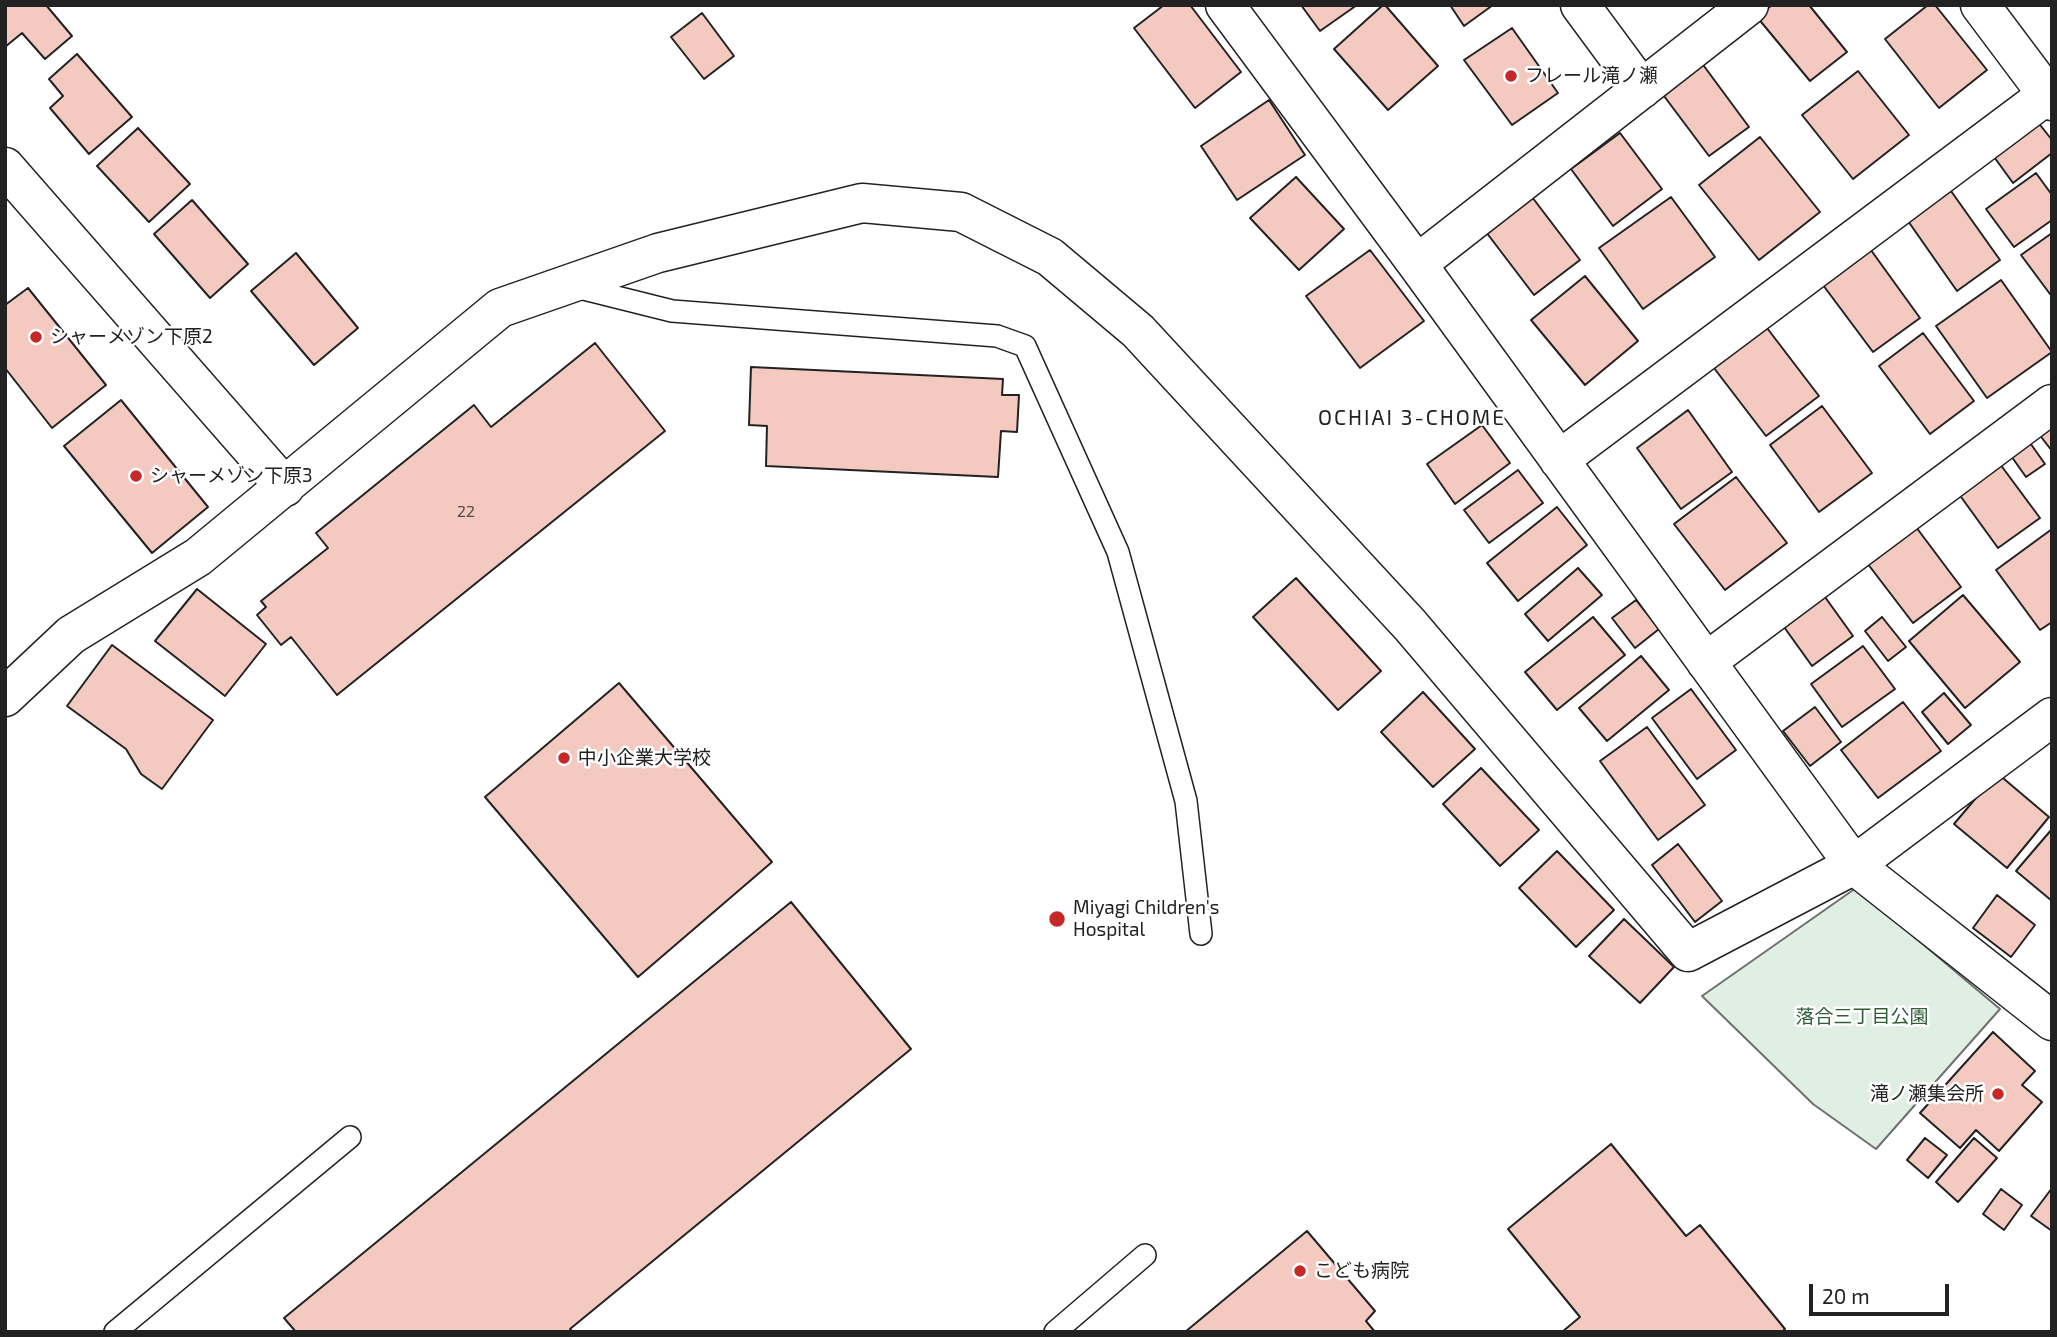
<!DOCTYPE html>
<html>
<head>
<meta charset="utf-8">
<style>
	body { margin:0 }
	#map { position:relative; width:2057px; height:1337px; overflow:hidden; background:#fff; font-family:"Exo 2",sans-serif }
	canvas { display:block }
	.frame { position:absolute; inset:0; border:7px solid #222; pointer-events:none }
	.scale { position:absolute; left:1809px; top:1284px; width:140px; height:32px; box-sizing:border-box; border:4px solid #222; border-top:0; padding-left:9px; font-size:21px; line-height:24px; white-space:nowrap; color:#222; -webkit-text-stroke:5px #fff; paint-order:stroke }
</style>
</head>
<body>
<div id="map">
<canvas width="2057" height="1337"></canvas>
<div class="frame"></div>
<div class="scale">20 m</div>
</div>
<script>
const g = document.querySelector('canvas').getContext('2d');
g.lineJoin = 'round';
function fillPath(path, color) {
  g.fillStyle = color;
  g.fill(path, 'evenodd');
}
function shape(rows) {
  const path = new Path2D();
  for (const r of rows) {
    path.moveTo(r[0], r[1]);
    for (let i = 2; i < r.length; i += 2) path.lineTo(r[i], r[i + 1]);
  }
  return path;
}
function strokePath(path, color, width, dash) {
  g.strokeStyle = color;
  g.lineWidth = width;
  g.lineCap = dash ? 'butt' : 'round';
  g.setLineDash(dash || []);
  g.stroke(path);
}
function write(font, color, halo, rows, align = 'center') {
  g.font = font + ' "Exo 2","Noto Sans JP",sans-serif';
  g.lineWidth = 5;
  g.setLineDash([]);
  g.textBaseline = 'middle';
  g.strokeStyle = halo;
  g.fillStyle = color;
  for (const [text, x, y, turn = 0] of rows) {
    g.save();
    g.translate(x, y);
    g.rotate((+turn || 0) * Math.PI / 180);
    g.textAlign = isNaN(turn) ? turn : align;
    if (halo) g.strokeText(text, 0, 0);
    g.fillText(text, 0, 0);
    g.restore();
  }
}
const green = shape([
	[1856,888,2000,1009,1876,1149,1813,1104,1702,996,1856,888]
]);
const building = shape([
	[5,5,46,5,72,36,45,59,22,33,5,47,5,5],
	[1164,5,1190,5,1241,72,1195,108,1134,28,1164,5],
	[1301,5,1357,5,1320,31,1301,5],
	[1383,5,1385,5,1438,66,1388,110,1334,49,1383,5],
	[1450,5,1493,5,1464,26,1450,5],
	[1772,5,1809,5,1847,52,1810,81,1757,17,1772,5],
	[1928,5,1935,5,1987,70,1939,108,1885,39,1928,5],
	[702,13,734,56,704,79,671,37,702,13],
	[1512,28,1558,93,1512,125,1464,60,1512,28],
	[77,54,132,117,89,154,50,108,63,96,49,79,77,54],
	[1701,62,1749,127,1709,156,1661,92,1701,62],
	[1858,71,1909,135,1853,179,1802,115,1858,71],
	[1269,100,1305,155,1237,200,1201,146,1269,100],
	[2033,116,2052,140,2052,153,2013,183,1989,150,2033,116],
	[138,128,190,184,149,222,97,166,138,128],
	[1620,133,1662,189,1613,226,1571,169,1620,133],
	[1760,137,1820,212,1759,260,1699,185,1760,137],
	[2036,173,2052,195,2052,220,2014,247,1986,209,2036,173],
	[1296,177,1344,229,1299,270,1250,218,1296,177],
	[1951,191,2000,260,1957,291,1908,221,1951,191],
	[1529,193,1580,260,1534,295,1483,228,1529,193],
	[1671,197,1715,257,1643,309,1599,248,1671,197],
	[192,200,248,264,210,298,154,234,192,200],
	[2052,233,2052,292,2050,294,2021,255,2052,233],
	[1868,246,1920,318,1873,352,1820,281,1868,246],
	[1370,250,1424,321,1360,368,1306,296,1370,250],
	[296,253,358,328,314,365,251,291,296,253],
	[1585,276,1638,341,1585,385,1531,320,1585,276],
	[2001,280,2052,352,1987,398,1936,326,2001,280],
	[28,288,106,385,52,428,5,368,5,305,28,288],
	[1767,328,1819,396,1766,436,1714,368,1767,328],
	[1923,333,1974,401,1930,434,1879,366,1923,333],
	[595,343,665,431,337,695,291,637,281,645,257,615,266,607,261,601,328,548,316,533,474,405,491,427,595,343],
	[751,367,1003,379,1002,395,1019,395,1017,432,1001,431,998,477,766,466,767,426,749,425,751,367],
	[121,400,208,507,152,553,64,446,121,400],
	[1822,406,1872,473,1819,512,1770,445,1822,406],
	[1688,410,1732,472,1681,509,1637,448,1688,410],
	[2052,416,2052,451,2035,429,2052,416],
	[1482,425,1510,463,1455,504,1427,464,1482,425],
	[2028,440,2045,464,2026,477,2009,453,2028,440],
	[1997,460,2040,518,1998,548,1956,490,1997,460],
	[1518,470,1543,503,1489,543,1464,510,1518,470],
	[1736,477,1787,543,1725,590,1674,524,1736,477],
	[1557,507,1587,545,1518,601,1487,563,1557,507],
	[1913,523,1961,587,1913,623,1864,559,1913,523],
	[2052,529,2052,622,2040,630,1996,570,2052,529],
	[1578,568,1602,595,1548,641,1525,614,1578,568],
	[1296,578,1381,671,1338,710,1253,617,1296,578],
	[197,589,266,644,225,696,155,641,197,589],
	[1820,590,1853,636,1812,666,1779,620,1820,590],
	[1963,595,2020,662,1965,708,1909,641,1963,595],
	[1636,600,1659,629,1635,648,1612,618,1636,600],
	[1593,617,1625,655,1557,710,1525,672,1593,617],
	[1882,617,1906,647,1888,661,1865,631,1882,617],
	[112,645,213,720,162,789,141,774,126,749,67,706,112,645],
	[1863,646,1895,689,1842,727,1811,684,1863,646],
	[1641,656,1669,690,1607,741,1579,708,1641,656],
	[619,683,772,862,638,977,485,797,619,683],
	[1691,689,1736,750,1697,779,1652,718,1691,689],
	[1423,692,1475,749,1433,787,1381,732,1423,692],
	[1944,693,1971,725,1948,744,1922,712,1944,693],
	[1903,702,1941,751,1878,798,1841,750,1903,702],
	[1815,707,1841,742,1810,766,1783,731,1815,707],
	[1647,727,1705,805,1658,840,1600,761,1647,727],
	[1481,768,1539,830,1500,866,1443,804,1481,768],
	[1997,773,2049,817,2007,868,1954,824,1997,773],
	[2052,829,2052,901,2016,871,2052,829],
	[1678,844,1722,901,1695,922,1652,865,1678,844],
	[1557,851,1614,910,1576,947,1519,888,1557,851],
	[1997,895,2035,925,2011,957,1973,928,1997,895],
	[791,902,911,1049,570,1329,573,1332,296,1332,284,1318,791,902],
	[1624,919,1674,967,1640,1003,1589,956,1624,919],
	[1993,1032,2035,1071,2022,1085,2042,1102,1999,1151,1976,1130,1960,1148,1920,1113,1993,1032],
	[1925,1138,1947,1155,1928,1178,1907,1160,1925,1138],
	[1974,1138,1997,1158,1958,1202,1936,1182,1974,1138],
	[1611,1144,1686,1236,1700,1225,1785,1329,1782,1332,1562,1332,1580,1317,1508,1229,1611,1144],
	[2052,1188,2052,1231,2031,1216,2052,1188],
	[2001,1189,2022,1205,2004,1230,1983,1214,2001,1189],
	[1307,1231,1375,1311,1366,1321,1375,1332,1185,1332,1307,1231]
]);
const lane = shape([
	[572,286,672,311,997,336,1025,346,1118,552,1186,801,1201,934],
	[115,1332,350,1137],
	[1055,1332,1145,1255]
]);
const street = shape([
	[1225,5,1417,264,1854,865,2052,1021],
	[1580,5,1642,89],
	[1980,5,2052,101],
	[5,167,285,487],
	[1417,264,1749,5],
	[1559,460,2047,95],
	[1706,662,2052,404],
	[5,697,71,635,198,557,500,308,658,253,862,203,961,212,1050,257,1138,331,1410,625,1688,952,1854,865,2052,717]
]);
const markers = [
	[1511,76,7,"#c62828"],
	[36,337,7,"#c62828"],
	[136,476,7,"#c62828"],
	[564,758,7,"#c62828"],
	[1057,919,9,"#c62828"],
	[1998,1094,7,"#c62828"],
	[1300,1271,7,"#c62828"]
];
const numberNames = [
	["22",466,512]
];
const poiNames = [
	["フレール滝ノ瀬",1525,76],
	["シャーメゾン下原2",50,337],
	["シャーメゾン下原3",150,476],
	["中小企業大学校",578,758],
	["Miyagi Children's",1073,908],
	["Hospital",1073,930],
	["滝ノ瀬集会所",1984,1094,"right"],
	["こども病院",1314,1271]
];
const parkNames = [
	["落合三丁目公園",1862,1017]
];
const neighbourhoodNames = [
	["OCHIAI 3-CHOME",1412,418]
];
fillPath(green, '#e0efe3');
strokePath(green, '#6f6f6f', 2);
fillPath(building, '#f3c9c0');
strokePath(building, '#222', 2);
strokePath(lane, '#222', 24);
strokePath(street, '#222', 41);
strokePath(lane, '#fff', 21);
strokePath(street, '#fff', 38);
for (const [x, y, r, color] of markers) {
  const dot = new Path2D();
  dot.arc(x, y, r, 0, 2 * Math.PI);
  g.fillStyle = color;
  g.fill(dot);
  strokePath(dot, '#fff', 2.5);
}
write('16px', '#564c4a', null, numberNames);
write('19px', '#222', '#fff', poiNames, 'left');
write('19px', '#2f5e38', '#fff', parkNames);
g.letterSpacing = '2px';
write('21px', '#222', '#fff', neighbourhoodNames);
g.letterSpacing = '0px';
</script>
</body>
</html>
